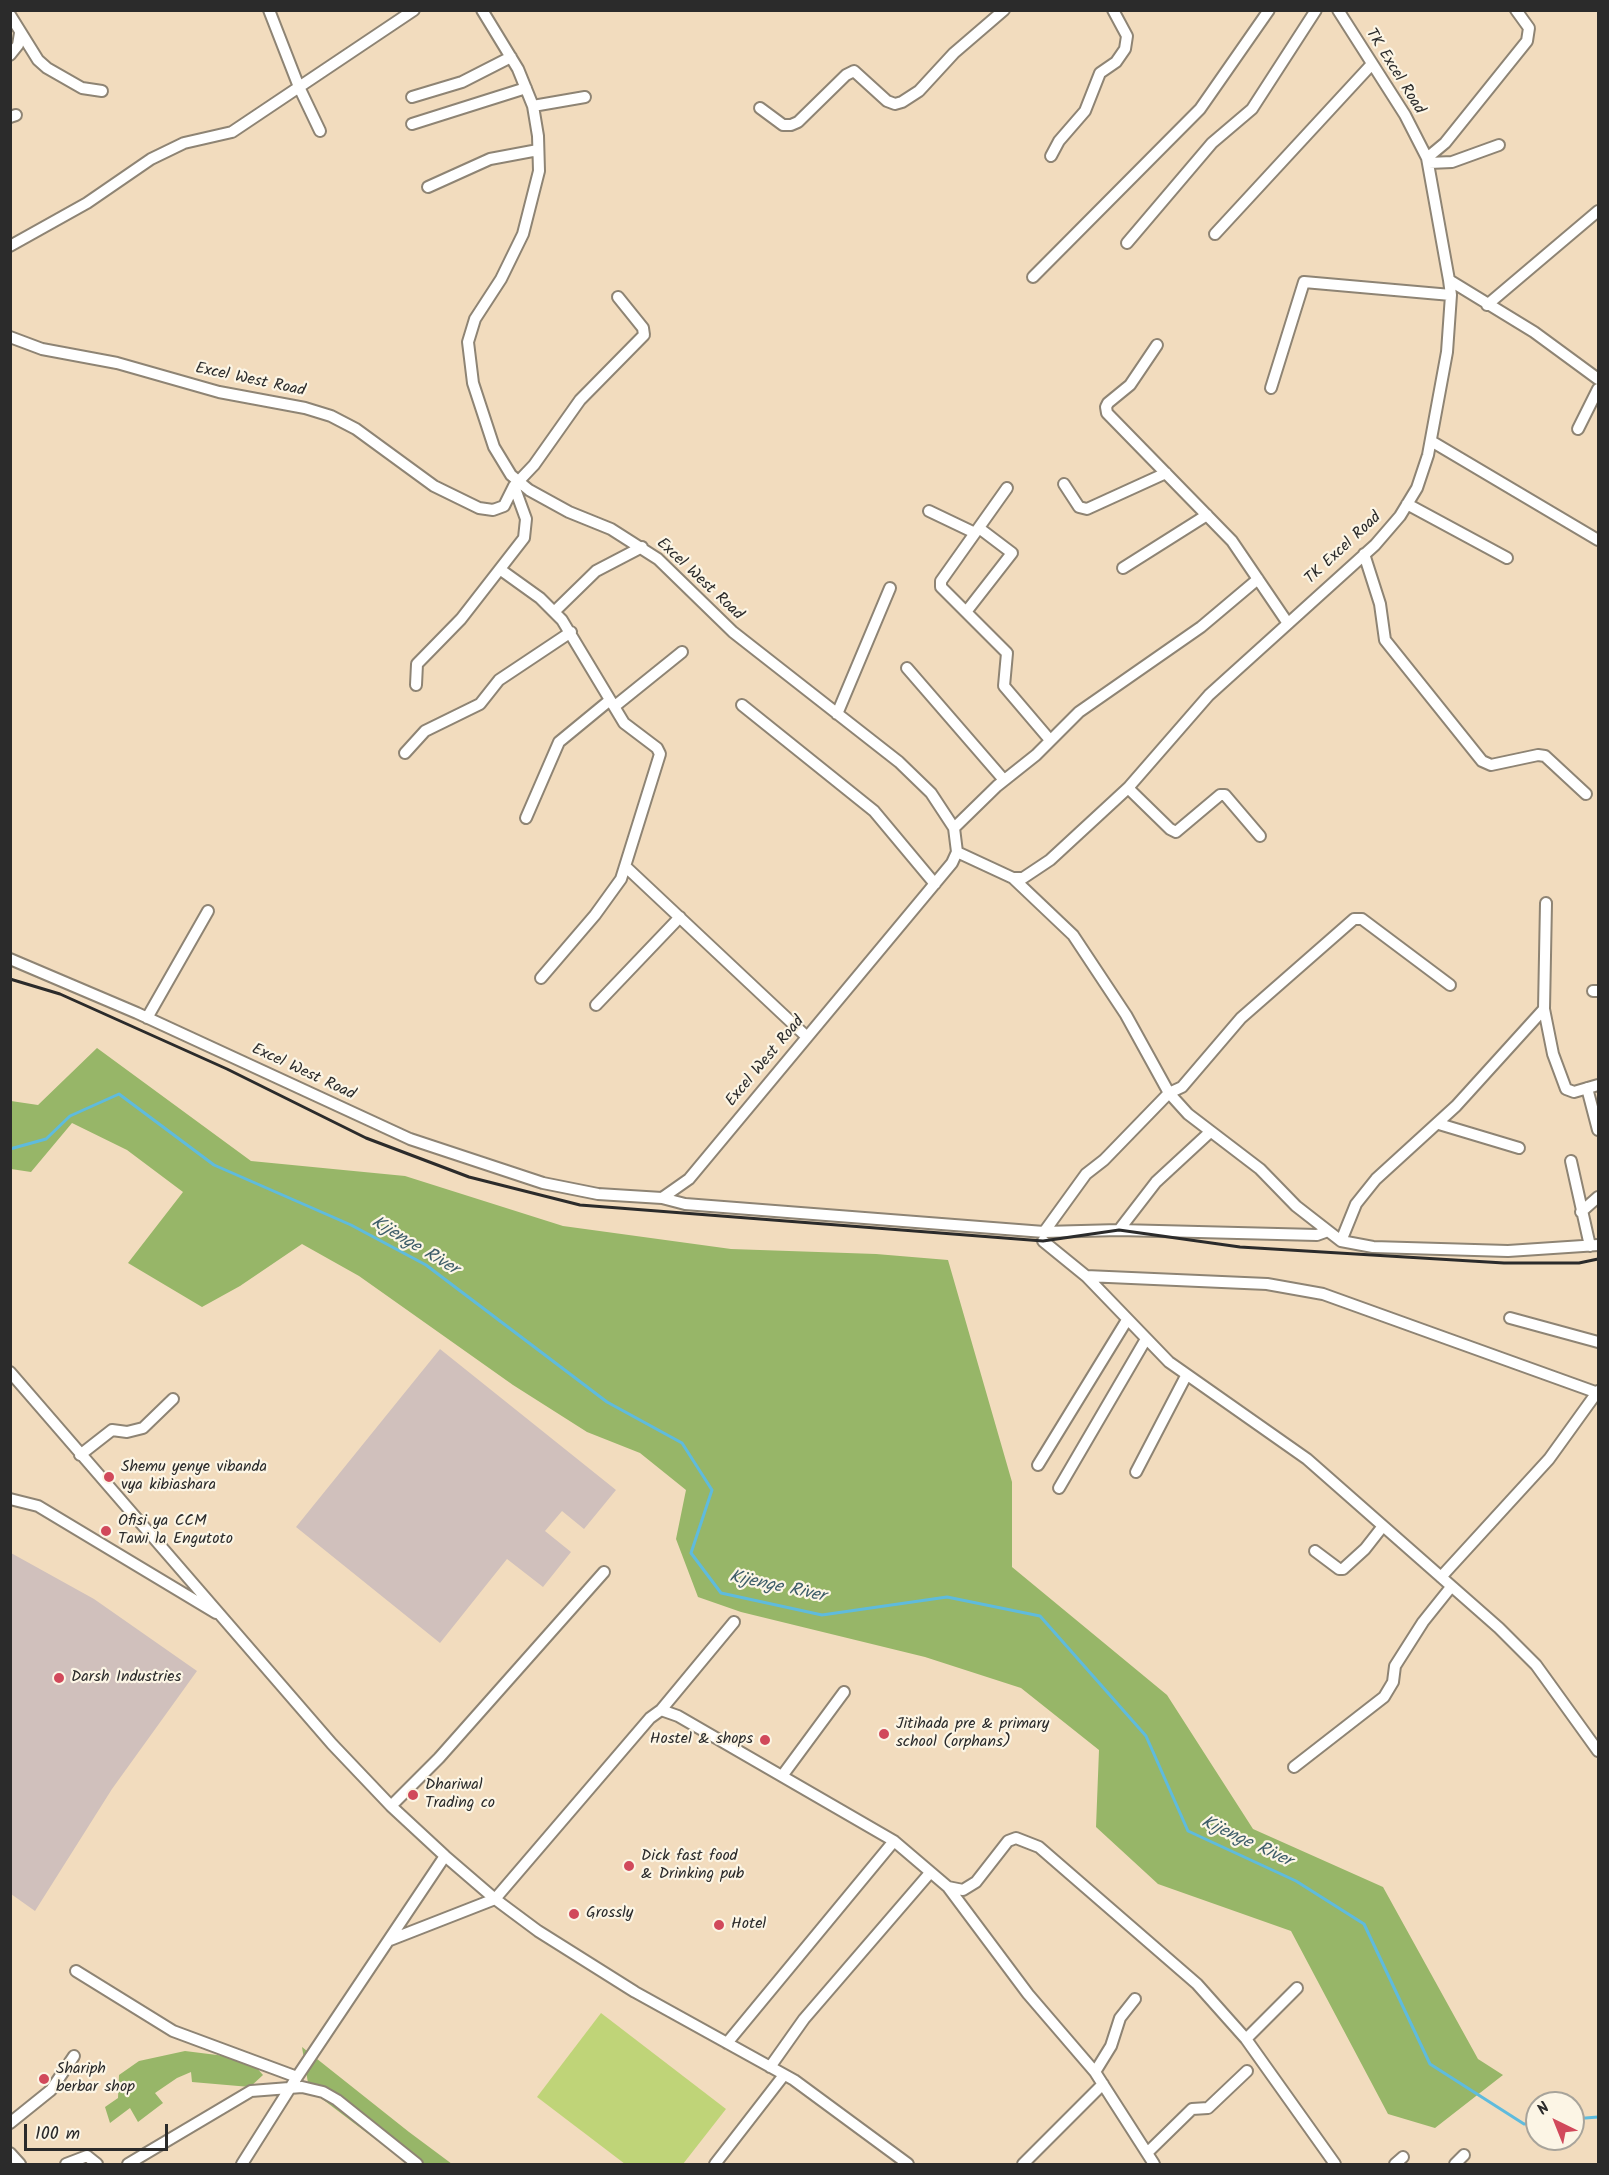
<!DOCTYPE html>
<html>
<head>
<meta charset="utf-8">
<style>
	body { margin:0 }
	#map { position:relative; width:1609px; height:2175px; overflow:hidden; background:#f2dcbe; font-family:Kalam,sans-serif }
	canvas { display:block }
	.frame { position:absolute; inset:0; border:12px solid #2b2b2b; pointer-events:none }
	.north { position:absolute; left:1525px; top:2091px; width:60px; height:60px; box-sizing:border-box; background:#fcf5e5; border:2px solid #a8a49b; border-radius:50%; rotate:317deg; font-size:16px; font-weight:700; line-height:24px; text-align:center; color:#2b2b2b }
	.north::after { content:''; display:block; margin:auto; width:21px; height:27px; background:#d1495b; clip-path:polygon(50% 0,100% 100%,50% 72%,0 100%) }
	.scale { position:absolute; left:24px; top:2124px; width:144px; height:27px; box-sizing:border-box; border:3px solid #2b2b2b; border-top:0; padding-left:8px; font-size:18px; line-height:21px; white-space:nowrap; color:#2b2b2b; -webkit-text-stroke:4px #fcf5e5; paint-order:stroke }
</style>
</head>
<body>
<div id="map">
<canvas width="1609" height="2175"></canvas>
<div class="frame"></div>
<div class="north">N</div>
<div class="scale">100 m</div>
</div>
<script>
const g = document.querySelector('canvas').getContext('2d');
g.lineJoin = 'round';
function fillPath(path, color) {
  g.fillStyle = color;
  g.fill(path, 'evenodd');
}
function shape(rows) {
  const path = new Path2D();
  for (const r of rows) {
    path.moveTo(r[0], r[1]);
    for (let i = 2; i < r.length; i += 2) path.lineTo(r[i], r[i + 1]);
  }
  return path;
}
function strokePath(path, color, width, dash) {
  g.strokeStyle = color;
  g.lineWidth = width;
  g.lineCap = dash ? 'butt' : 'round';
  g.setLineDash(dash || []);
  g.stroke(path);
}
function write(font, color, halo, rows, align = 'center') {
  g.font = font + ' Kalam,sans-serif';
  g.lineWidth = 4.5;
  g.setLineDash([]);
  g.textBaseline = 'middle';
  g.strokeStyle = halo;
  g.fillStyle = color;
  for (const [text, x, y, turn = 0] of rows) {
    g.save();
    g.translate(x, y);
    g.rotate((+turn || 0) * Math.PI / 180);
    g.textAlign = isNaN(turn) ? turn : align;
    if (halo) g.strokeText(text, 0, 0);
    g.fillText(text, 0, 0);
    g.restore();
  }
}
const industrial = shape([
	[440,1349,616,1490,584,1529,562,1511,545,1531,571,1552,543,1587,507,1559,440,1643,296,1527],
	[11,1553,94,1599,197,1671,112,1789,35,1911,11,1894]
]);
const green = shape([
	[601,2013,726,2109,683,2164,625,2164,537,2097]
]);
const forest = shape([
	[97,1048,251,1161,405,1176,563,1226,731,1249,876,1254,948,1260,1012,1482,1012,1567,1167,1695,1253,1829,1383,1887,1478,2059,1503,2075,1435,2128,1388,2114,1291,1931,1158,1884,1096,1827,1099,1750,1021,1688,925,1657,741,1612,698,1597,676,1539,686,1490,640,1453,587,1432,513,1385,359,1276,302,1244,240,1286,202,1307,128,1263,183,1192,127,1150,72,1123,31,1172,11,1169,11,1101,38,1105],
	[302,2047,409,2132,452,2164,408,2164,309,2089],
	[185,2051,249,2059,263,2075,250,2087,192,2082,191,2072,177,2078,155,2093,163,2103,138,2122,130,2108,110,2123,105,2107,118,2098,119,2075,139,2061]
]);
const stream = shape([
	[10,1149,46,1139,70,1116,119,1094,214,1165,351,1225,426,1265,607,1402,682,1443,712,1490,691,1553,721,1593,822,1615,947,1597,1040,1616,1146,1736,1188,1831,1296,1881,1364,1924,1430,2064,1524,2124,1537,2123],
	[1573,2119,1598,2117]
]);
const minor = shape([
	[269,10,299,87,320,131],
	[10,15,38,60,47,68,82,88,102,91],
	[10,55,18,45,20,33],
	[412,97,462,82,511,57],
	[533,106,585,97],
	[760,108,783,125,791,125,798,122,846,75,854,71,887,101,895,104,902,102,919,91,954,53,1004,10],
	[10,117,16,115],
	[412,124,526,88],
	[1051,156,1059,141,1085,111,1100,73,1116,62,1125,49,1127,36,1113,10],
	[1427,158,1445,143,1527,41,1529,28,1516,10],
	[1429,163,1452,162,1499,145],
	[428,187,490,159,538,150],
	[1215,234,1372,64],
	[1127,243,1212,143,1252,109,1316,10],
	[10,246,87,203,151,159,184,143,232,132,414,10],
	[1033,277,1200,109,1269,10],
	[1449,280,1534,332,1598,379],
	[1487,305,1598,211],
	[10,337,42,349,117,363,219,392,305,408,331,416,356,429,434,486,479,508,493,510,504,506,514,486,534,465,580,400,644,335,643,328,618,297],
	[1157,345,1130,385,1108,403,1106,407,1107,413,1232,541,1287,622],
	[1271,388,1304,282,1451,295],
	[1578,429,1598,389],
	[1431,441,1598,540],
	[1064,484,1079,507,1087,509,1166,473],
	[1007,488,941,581,941,587,1007,653,1004,686,1050,740],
	[1407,504,1507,558],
	[929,511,975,533],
	[1364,554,1380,604,1385,640,1482,761,1491,765,1538,755,1545,756,1586,794],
	[1123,568,1207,515],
	[501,570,540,598,562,620,624,723,657,748,660,754,621,879,595,915,541,978],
	[554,612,596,571,642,547],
	[966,612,1012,553,979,528],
	[907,668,1004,780],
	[416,685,417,664,461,619,524,538,526,519,514,486],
	[742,705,874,811,935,884],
	[615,706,682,652],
	[837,714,890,588],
	[405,753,425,731,480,704,499,680,571,632],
	[1128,788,1170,829,1176,832,1220,795,1225,795,1260,836],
	[526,818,559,742,610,700],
	[954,828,997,786,1036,755,1079,712,1201,627,1258,579],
	[957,852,1013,878,1023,878,1050,860,1128,788,1209,695,1375,545,1400,516,1417,488,1428,455,1447,352,1451,295,1449,280,1427,158,1405,115,1338,10],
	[626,867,807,1037],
	[1013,878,1073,935,1126,1015,1169,1093,1188,1114,1260,1169,1296,1206,1341,1241,1373,1247,1508,1251,1598,1245],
	[10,959,137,1013,410,1139,543,1183,598,1194,662,1198,689,1179,952,863,957,852,954,828,931,793,899,762,733,632,658,559,611,529,569,512,529,490,511,475,494,447,473,383,468,342,475,319,501,279,523,234,539,171,538,136,533,106,518,69,482,10],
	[1593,991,1598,991],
	[596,1005,680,917],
	[1544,1009,1553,1054,1566,1089,1574,1092,1598,1085],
	[147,1018,208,911],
	[1587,1088,1598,1130],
	[1439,1124,1519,1148],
	[1571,1161,1590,1246],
	[662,1198,685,1204,1044,1232,1119,1230,1317,1235,1328,1231],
	[1581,1212,1598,1197],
	[1119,1230,1156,1182,1209,1133],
	[1044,1232,1086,1174,1104,1160,1169,1093,1182,1087,1241,1018,1354,919,1362,919,1450,985],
	[1043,1241,1086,1276,1169,1362,1307,1459,1499,1628,1536,1665,1598,1751],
	[1341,1241,1356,1204,1376,1179,1456,1106,1544,1009,1546,903],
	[1086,1276,1267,1284,1323,1294,1598,1393],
	[1510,1318,1598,1342],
	[10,1372,332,1744,391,1806,445,1856,495,1899,538,1931,635,1992,794,2080,908,2164],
	[80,1455,112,1430,127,1432,143,1428,173,1399],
	[1038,1465,1127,1320],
	[1136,1472,1186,1376],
	[1059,1488,1146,1339],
	[10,1499,38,1506,216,1613],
	[1315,1551,1339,1569,1343,1569,1365,1549,1383,1526],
	[1441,1577,1549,1459,1598,1391],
	[661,1710,734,1622],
	[1294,1767,1384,1697,1393,1682,1395,1666,1423,1622,1451,1587],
	[782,1776,844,1692],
	[391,1806,439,1758,604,1572],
	[948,1887,1028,1994,1095,2072,1154,2164],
	[390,1940,495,1899,650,1718,661,1710,678,1716,894,1841,948,1887,963,1890,976,1882,1008,1841,1016,1838,1039,1847,1197,1984,1246,2039,1335,2164],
	[76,1971,173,2031,297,2077],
	[1246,2039,1297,1988],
	[727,2043,894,1841],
	[770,2067,804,2019,929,1874],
	[1095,2072,1111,2046,1120,2018,1135,1999],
	[10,2123,51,2090,74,2056],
	[10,2153,20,2164],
	[1147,2153,1192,2109,1208,2108,1247,2071],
	[66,2164,87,2156,97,2164],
	[128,2164,251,2091,302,2087,323,2092,337,2100,417,2164],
	[242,2164,297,2077,445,1856],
	[715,2164,784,2075],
	[1023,2164,1103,2084],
	[1395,2164,1403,2157],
	[1455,2164,1464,2155]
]);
const rail = shape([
	[10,979,60,994,227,1069,366,1138,469,1177,580,1205,1043,1241,1119,1230,1240,1247,1504,1263,1579,1263,1598,1259]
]);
const markers = [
	[109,1477,6,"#d1495b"],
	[106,1531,6,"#d1495b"],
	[59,1678,6,"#d1495b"],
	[884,1734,6,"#d1495b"],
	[765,1740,6,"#d1495b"],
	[413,1795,6,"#d1495b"],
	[629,1866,6,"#d1495b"],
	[574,1914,6,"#d1495b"],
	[719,1925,6,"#d1495b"],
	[44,2079,6,"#d1495b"]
];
const streetNames = [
	["TK Excel Road",1394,72,58],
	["Excel West Road",250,381,12],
	["TK Excel Road",1344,549,-43],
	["Excel West Road",699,580,43],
	["Excel West Road",766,1062,-50],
	["Excel West Road",303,1073,25]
];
const poiNames = [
	["Shemu yenye vibanda",121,1468],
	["vya kibiashara",121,1486],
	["Ofisi ya CCM",118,1522],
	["Tawi la Engutoto",118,1540],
	["Darsh Industries",71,1678],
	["Jitihada pre & primary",896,1725],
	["school (orphans)",896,1743],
	["Hostel & shops",753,1740,"right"],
	["Dhariwal",425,1786],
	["Trading co",425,1804],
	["Dick fast food",641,1857],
	["& Drinking pub",641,1875],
	["Grossly",586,1914],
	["Hotel",731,1925],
	["Shariph",56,2070],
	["berbar shop",56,2088]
];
const waterNames = [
	["Kijenge River",414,1247,31],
	["Kijenge River",777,1588,12],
	["Kijenge River",1246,1843,25]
];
fillPath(industrial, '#d0c0bc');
fillPath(green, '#bfd478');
fillPath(forest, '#97b668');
strokePath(stream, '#5fbbdd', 3);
strokePath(minor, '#8e8474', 14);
strokePath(minor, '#fff', 10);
strokePath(rail, '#2b2b2b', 3);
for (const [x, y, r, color] of markers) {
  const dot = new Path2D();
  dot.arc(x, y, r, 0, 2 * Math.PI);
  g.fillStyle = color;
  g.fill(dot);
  strokePath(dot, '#fcf5e5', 2);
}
write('16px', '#2b2b2b', '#fcf5e5', streetNames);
write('16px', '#2b2b2b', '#fcf5e5', poiNames, 'left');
write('italic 18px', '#3d5d69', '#fcf5e5', waterNames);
</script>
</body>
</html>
